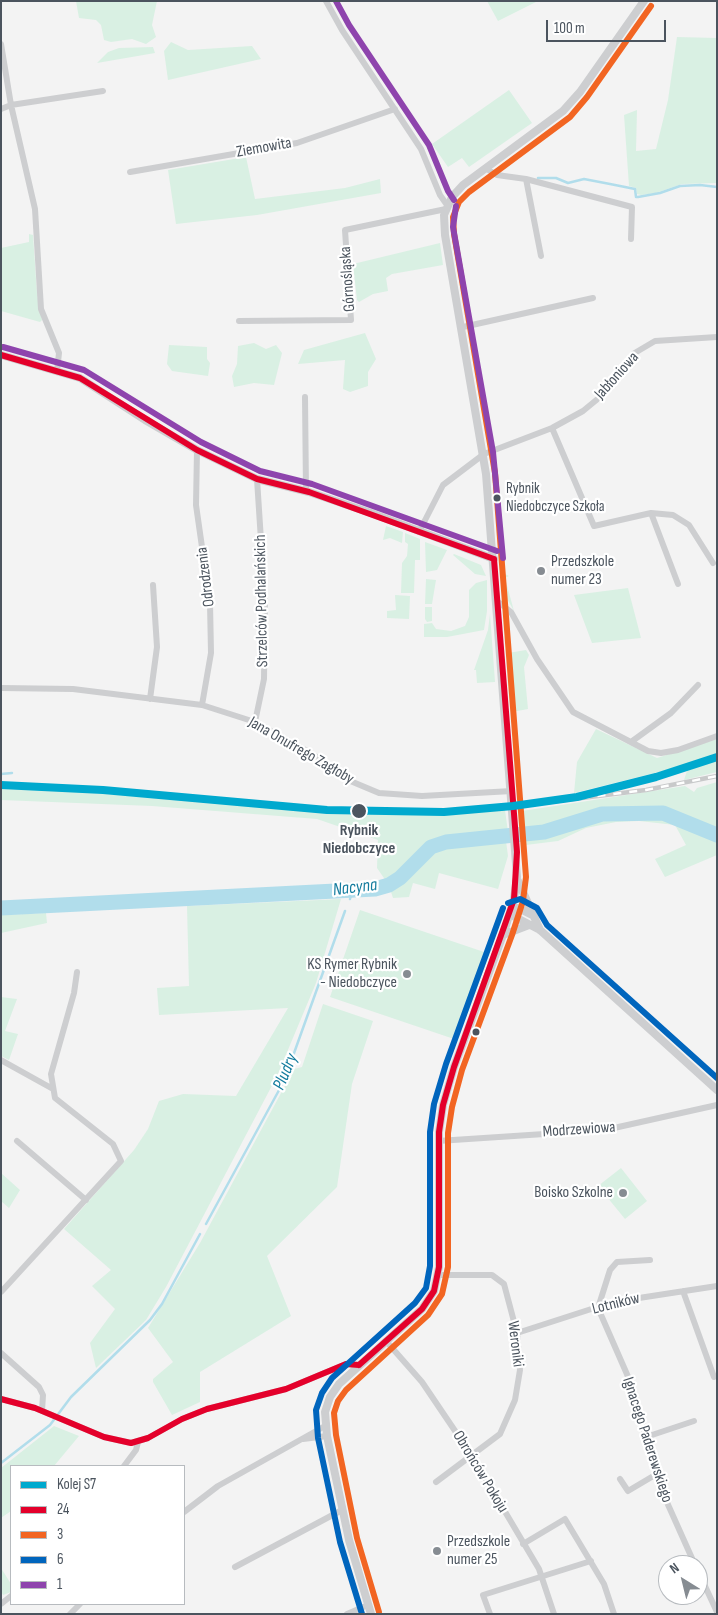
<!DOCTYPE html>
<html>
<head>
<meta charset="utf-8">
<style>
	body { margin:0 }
	#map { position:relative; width:718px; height:1615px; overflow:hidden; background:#f3f3f3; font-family:"Sofia Sans Condensed",sans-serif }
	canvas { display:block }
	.frame { position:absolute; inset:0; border:2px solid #4b545e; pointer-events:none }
	.legend { position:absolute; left:10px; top:1465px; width:175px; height:140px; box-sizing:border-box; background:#fff; border:1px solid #b7bbbf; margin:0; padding:6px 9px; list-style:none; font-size:15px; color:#4b545e }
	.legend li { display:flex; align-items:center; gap:10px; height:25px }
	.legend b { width:25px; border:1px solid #b7bbbf }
	.north { position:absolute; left:658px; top:1555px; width:50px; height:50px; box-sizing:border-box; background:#fff; border:1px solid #b7bbbf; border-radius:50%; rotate:324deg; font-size:14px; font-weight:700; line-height:20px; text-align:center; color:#4b545e }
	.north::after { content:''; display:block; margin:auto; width:18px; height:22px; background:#868c92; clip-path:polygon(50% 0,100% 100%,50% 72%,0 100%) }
	.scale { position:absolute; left:546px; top:20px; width:120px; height:22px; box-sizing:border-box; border:2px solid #4b545e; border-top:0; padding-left:6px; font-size:15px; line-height:18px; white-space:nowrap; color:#4b545e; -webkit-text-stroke:4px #fff; paint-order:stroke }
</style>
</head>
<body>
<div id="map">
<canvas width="718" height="1615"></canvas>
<div class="frame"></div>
<ul class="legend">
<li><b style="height:6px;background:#00a9ce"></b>Kolej S7</li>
<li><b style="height:6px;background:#e4002b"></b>24</li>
<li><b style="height:6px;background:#f26522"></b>3</li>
<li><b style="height:6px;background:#0065bd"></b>6</li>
<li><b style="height:6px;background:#8e44ad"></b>1</li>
</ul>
<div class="north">N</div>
<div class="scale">100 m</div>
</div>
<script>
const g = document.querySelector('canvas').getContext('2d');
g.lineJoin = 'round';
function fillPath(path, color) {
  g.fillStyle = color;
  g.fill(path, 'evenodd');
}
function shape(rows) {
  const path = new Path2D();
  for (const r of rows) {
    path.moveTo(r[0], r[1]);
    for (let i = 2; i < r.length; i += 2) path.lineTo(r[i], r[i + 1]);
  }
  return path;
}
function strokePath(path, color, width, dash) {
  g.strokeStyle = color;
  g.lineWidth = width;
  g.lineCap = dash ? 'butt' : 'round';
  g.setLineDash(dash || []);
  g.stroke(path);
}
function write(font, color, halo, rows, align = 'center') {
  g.font = font + ' "Sofia Sans Condensed",sans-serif';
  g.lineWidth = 4.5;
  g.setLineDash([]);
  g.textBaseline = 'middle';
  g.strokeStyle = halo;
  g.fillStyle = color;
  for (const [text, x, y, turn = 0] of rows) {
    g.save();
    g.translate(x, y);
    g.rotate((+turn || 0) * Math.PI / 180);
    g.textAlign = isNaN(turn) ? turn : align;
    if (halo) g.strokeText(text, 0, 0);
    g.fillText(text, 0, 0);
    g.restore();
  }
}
const green = shape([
	[76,1,157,1,152,25,156,37,146,44,132,39,111,42,104,40,101,25,96,20,79,18],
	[487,1,538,1,498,21],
	[677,37,717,38,717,183,682,184,656,193,641,195,637,194,636,188,629,186,624,115,637,110,636,151,656,149,668,100],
	[171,42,188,50,252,46,261,59,168,80,164,51],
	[153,47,155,53,97,63,108,52,119,48],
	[509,90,532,123,469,167,462,158,448,167,432,144],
	[246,157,255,199,345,188,380,179,381,193,257,215,176,224,168,170],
	[29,234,33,235,37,293,42,320,40,322,1,311,1,248,29,242],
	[440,243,443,265,392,274,386,278,388,291,373,294,359,302,357,300,353,264],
	[365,333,376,359,368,372,368,386,350,392,343,389,345,360,298,364,304,350],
	[254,343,266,349,276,345,282,353,274,385,254,383,234,387,232,376,237,364,238,346],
	[169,345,207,347,207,359,210,363,208,376,172,371,167,364],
	[386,526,403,532,402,543,390,538,383,540],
	[405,533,420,539,420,560,415,560,414,593,401,593,402,563,407,556,408,544,405,542],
	[425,542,447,550,437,570,426,572],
	[454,554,481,565,486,576,475,574,453,555],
	[503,573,509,576,505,578,514,611,506,597],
	[426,579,436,580,432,604,425,604],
	[487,580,487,611,484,630,447,637,424,637,424,624,432,623,436,629,451,631,465,626,469,617,469,590,476,583],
	[628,588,641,638,592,643,574,595],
	[395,595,410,596,409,619,387,618,387,611,396,610],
	[425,607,432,607,432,621,427,622,425,619],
	[490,614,495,682,477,683,476,670,474,670,488,630],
	[526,650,529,655,524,667,528,709,512,712,508,653],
	[596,729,657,758,717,739,717,753,683,766,574,793,577,762],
	[717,759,717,772,684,780,687,771],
	[717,782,717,831,663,809,648,809,603,812,555,826,524,832,522,811,685,786,694,792,697,788],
	[1,789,59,790,331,813,404,815,505,810,508,832,447,838,431,843,397,875,386,881,377,868,378,840,317,819,152,806,1,800],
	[638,815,660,815,717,838,717,855,665,877,655,859,686,845,675,825,639,821,616,822,586,828,558,841,526,845,525,837,557,833,580,823,601,818],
	[506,841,508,856,498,889,439,873,435,889,413,883,409,897,393,898,390,889,401,881,433,849,458,844],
	[341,899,316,983,277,1076,166,1287,146,1320,96,1368,90,1343,115,1309,92,1286,111,1270,64,1229,134,1150,148,1129,159,1101,183,1094,236,1096,288,1008,159,1015,157,988,189,986,187,906],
	[360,910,484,952,454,1039,330,997],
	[46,913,47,923,1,933,1,915],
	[1,997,17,999,5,1031,18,1034,9,1060,1,1056],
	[323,1004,373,1021,352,1084,337,1187,267,1256,291,1316,200,1372,200,1402,172,1415,153,1382,153,1379,173,1362,148,1328,200,1243,294,1069,302,1067],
	[621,1168,647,1201,625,1219,598,1186],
	[1,1173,20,1190,9,1208,1,1201],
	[54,1426,79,1436,54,1466,11,1466,11,1511,1,1518,1,1468],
	[1,1568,11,1584,11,1592,3,1595,1,1592]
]);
const stream = shape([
	[538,178,556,178,568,183,584,179,610,184,635,189,636,197,638,197,660,193,680,186,700,185,717,187],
	[1,774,12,773],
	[546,826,547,831],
	[111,898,115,903],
	[350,899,352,892],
	[206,1224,284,1081,345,911],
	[1,1463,50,1425,71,1397,150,1320,162,1304,200,1234]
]);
const river = shape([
	[1,908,375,889,389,885,400,878,431,847,446,842,544,832,602,814,663,813,717,835]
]);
const minor = shape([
	[326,1,342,30,421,149,440,195,447,205],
	[1,44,11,105,35,209,41,309,59,353,57,371],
	[1,109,11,105,103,91],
	[485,168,497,175,526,179,632,207,631,239],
	[130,172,297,143,395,109],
	[526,179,541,256],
	[239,321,351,320,345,230,446,209],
	[463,327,593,298],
	[305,397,306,491],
	[552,428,594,526,651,513,673,515,689,525,713,563],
	[197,450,196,505,210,603,211,653,202,705],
	[651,513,678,584],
	[419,532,443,485,484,454,552,428,583,411,600,397,633,354,655,341,717,337],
	[497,601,511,612,537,659,573,712,648,751,661,753,678,750,717,736],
	[1,688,73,689,202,705,255,722,311,753,348,780,379,793,422,796,512,791],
	[150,699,157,647,153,585],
	[255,722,264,679,265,602,257,479],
	[631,742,671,713,698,685],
	[1,1060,53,1089],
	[17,1141,86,1200],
	[438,1141,605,1130,717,1105],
	[650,1260,617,1262,610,1270,598,1308,633,1388,657,1480,695,1565],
	[683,1291,714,1377],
	[1,1292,121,1161,113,1144,55,1098,51,1074,74,993,77,972],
	[517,1333,613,1302,717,1286],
	[386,1341,422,1382,472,1456,539,1569,554,1614],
	[1,1353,39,1387,43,1395,42,1411],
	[1,1399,35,1408,104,1437,131,1443,148,1438,182,1419,207,1409,286,1389,346,1364,359,1365],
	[646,1437,694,1421],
	[303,1439,327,1436],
	[124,1466,136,1450,138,1442],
	[620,1479,628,1491,655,1475],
	[436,1482,500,1434,515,1400,520,1370,517,1333,504,1284,492,1275,438,1275],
	[184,1512,218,1486,325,1426],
	[523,1544,565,1519,604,1584,614,1614],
	[235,1567,342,1510],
	[698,1571,717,1612],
	[1,1604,11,1596],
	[70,1614,80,1604],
	[347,1614,368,1605],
	[490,1614,483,1595,591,1561]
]);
const tertiary = shape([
	[1,355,80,378,145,420,197,450,257,479,309,492,371,513,494,559],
	[518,881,540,930],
	[511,911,515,917,540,930,717,1090],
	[511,911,518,908,532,915],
	[503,935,529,925],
	[371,1614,349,1540,327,1436,325,1412,330,1397,339,1384,422,1309,434,1291,439,1267,439,1132,443,1105,454,1067,504,932,514,899,517,877,486,474,445,235,444,215,452,197,463,185,563,111,580,92,644,1]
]);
const rail = shape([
	[534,804,646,790,717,776]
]);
const bus1 = shape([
	[1,355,80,378,197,450,257,479,309,492,494,559],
	[359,1365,422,1309,434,1291,439,1267,439,1132,443,1105,454,1067,514,899,517,852,494,559],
	[1,1399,35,1408,104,1437,131,1443,148,1438,182,1419,207,1409,286,1389,346,1364,359,1365]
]);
const bus2 = shape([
	[379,1612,357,1538,336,1435,334,1413,338,1401,346,1390,428,1315,442,1294,448,1267,448,1133,452,1107,462,1070,512,935,523,901,526,877,495,473,454,234,453,217,459,202,469,192,570,117,587,97,651,6]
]);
const bus3 = shape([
	[508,903,520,899,537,908,547,925,717,1078],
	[362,1614,340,1542,318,1438,316,1410,322,1393,332,1378,415,1303,426,1288,430,1266,430,1132,434,1104,446,1064,503,908]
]);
const bus4 = shape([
	[336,1,349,25,429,145,448,191,454,200],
	[456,206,453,227,493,452,503,558],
	[3,347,84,370,201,442,260,471,312,484,497,551]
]);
const rail1 = shape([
	[1,785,103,790,327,810,444,812,513,806,577,797,656,777,717,757]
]);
const markers = [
	[497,498,4.5,"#4b545e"],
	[541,571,5,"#868c92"],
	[359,811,8,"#4b545e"],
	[407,974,5,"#868c92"],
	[476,1032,4.5,"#4b545e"],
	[623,1193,5,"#868c92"],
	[437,1551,5,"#868c92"]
];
const busNames = [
	["Rybnik",506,489],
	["Niedobczyce Szkoła",506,507]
];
const streetNames = [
	["Ziemowita",264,148,-10],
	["Górnośląska",348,279,-94],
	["Jabłoniowa",617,376,-48],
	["Odrodzenia",206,577,-97],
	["Strzelców Podhalańskich",262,601,-91],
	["Jana Onufrego Zagłoby",301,751,30],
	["Modrzewiowa",579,1130,-4],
	["Lotników",616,1304,-14],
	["Weroniki",515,1344,83],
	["Ignacego Paderewskiego",647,1440,72],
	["Obrońców Pokoju",480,1472,59]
];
const poiNames = [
	["Przedszkole",551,562],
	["numer 23",551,580],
	["KS Rymer Rybnik",397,965,"right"],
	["- Niedobczyce",397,983,"right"],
	["Boisko Szkolne",613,1193,"right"],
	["Przedszkole",447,1542],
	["numer 25",447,1560]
];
const stopNames = [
	["Rybnik",359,831],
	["Niedobczyce",359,849]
];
const waterNames = [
	["Nacyna",355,888,-7],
	["Pludry",286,1072,-67]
];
fillPath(green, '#d9f0e3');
strokePath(stream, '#b1ddeb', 2.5);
strokePath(river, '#b1ddeb', 15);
strokePath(minor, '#cdced0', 6);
strokePath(tertiary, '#cdced0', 8);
strokePath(rail, '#c8c9ca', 4.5);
strokePath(rail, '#fff', 2.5, [8]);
strokePath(bus1, '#e4002b', 6);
strokePath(bus2, '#f26522', 6);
strokePath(bus3, '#0065bd', 6);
strokePath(bus4, '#8e44ad', 6);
strokePath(rail1, '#00a9ce', 8);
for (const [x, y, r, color] of markers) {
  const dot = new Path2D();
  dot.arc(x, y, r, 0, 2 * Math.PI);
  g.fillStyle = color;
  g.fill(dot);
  strokePath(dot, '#fff', 2);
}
write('15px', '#4b545e', '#fff', busNames, 'left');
write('16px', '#4b545e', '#fff', streetNames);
write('16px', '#4b545e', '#fff', poiNames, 'left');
write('bold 16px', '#4b545e', '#fff', stopNames);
write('italic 18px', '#167d9f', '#fff', waterNames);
</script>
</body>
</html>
